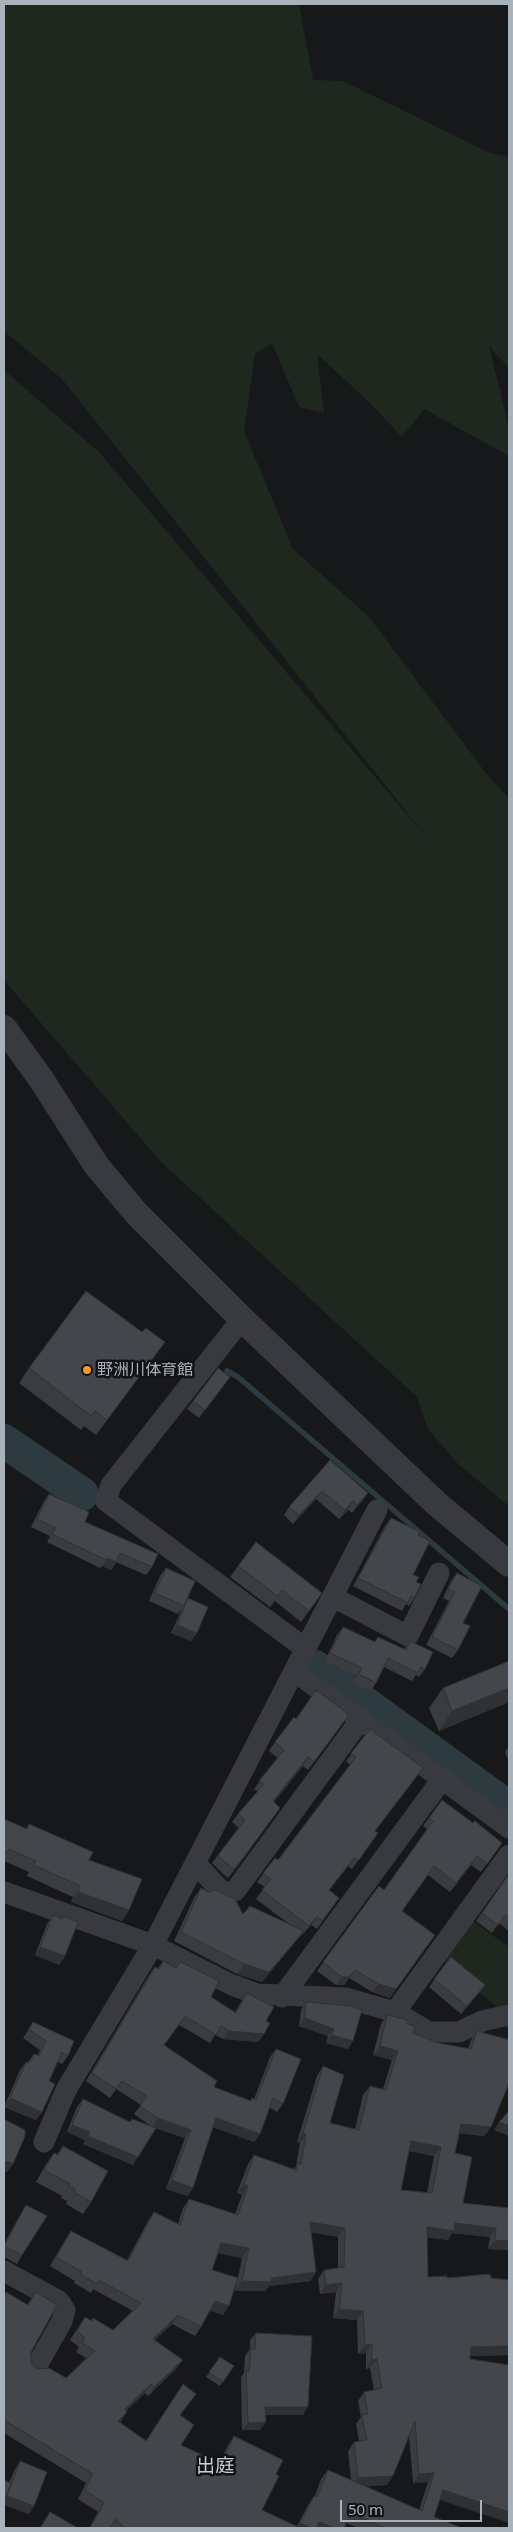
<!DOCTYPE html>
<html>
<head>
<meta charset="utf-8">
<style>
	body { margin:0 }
	#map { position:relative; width:513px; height:2532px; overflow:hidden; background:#17181a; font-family:"Noto Sans",sans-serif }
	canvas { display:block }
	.frame { position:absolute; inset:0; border:5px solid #a9b1ba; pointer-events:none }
	.scale { position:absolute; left:340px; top:2500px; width:142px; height:22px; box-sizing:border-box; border:2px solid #a9b1ba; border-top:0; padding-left:6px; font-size:15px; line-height:18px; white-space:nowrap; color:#a9b1ba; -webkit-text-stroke:4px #121315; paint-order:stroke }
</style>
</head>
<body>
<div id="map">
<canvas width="513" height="2532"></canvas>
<div class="frame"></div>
<div class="scale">50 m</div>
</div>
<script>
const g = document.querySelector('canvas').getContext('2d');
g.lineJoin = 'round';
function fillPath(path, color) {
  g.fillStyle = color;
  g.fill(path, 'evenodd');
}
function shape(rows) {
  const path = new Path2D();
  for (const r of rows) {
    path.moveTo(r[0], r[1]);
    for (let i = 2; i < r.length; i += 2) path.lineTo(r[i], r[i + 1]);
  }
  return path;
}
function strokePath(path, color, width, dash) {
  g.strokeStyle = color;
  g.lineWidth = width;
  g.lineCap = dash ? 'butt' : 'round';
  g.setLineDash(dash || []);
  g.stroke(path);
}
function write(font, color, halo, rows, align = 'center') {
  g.font = font + ' "Noto Sans","Noto Sans JP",sans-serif';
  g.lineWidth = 5;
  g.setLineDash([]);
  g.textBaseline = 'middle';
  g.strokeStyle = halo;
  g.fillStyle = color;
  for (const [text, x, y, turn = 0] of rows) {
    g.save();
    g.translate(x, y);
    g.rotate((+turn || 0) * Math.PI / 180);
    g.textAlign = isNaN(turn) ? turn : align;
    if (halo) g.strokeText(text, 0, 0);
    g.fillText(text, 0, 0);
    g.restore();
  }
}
const green = shape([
	[4,4,299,4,313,80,343,81,490,153,509,157,509,368,489,346,509,428,509,456,424,409,402,437,368,401,317,354,324,413,299,407,272,343,255,354,244,431,293,549,369,617,488,776,509,798,509,1506,458,1464,428,1429,417,1397,160,1161,4,980,4,370,100,453,428,839,62,379,4,331],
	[470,1919,509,1947,509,2009,498,2008,441,1959]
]);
const stream = shape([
	[227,1371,238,1377,509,1609]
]);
const river = shape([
	[4,1441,82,1494],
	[315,1667,509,1808]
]);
const minor = shape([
	[242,1319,111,1485,106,1501,306,1649],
	[333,1597,408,1636,439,1573],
	[294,1671,509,1828],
	[196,1864,223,1893,235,1891,361,1719],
	[4,1892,153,1945,232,1985,257,1994,346,1998,395,2012,429,2032,459,2032,482,2021,509,2015],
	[282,1997,443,1778],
	[395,2012,509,1855],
	[44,2142,66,2090,153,1945,377,1510],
	[4,2271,59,2301,65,2310,62,2321,36,2367]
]);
const tertiary = shape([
	[4,1028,41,1079,96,1165,136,1213,242,1319,437,1504,509,1564]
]);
const wall = shape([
	[154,1357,96,1435,84,1426,81,1430,19,1383,29,1368],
	[224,1385,199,1418,187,1409,193,1401],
	[330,1460,368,1493,362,1501,352,1513,348,1510,339,1519,316,1499,293,1524,284,1515,289,1507],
	[49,1494,85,1522,152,1567,146,1575,116,1562,111,1570,102,1566,100,1568,47,1542,50,1536,31,1527,44,1501],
	[391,1518,418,1535,413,1575,416,1582,415,1597,409,1606,406,1604,402,1611,353,1586,385,1526],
	[238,1566,322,1593,301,1622,275,1601,270,1607,230,1577],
	[166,1568,185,1604,188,1598,197,1633,191,1641,171,1633,182,1609,178,1614,149,1601,160,1576],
	[457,1573,463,1623,458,1650,452,1658,426,1645,449,1601,443,1598,451,1581],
	[343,1627,374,1642,378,1637,404,1649,410,1641,425,1669,419,1677,416,1675,412,1681,384,1667,376,1683,371,1691,353,1683,357,1676,325,1661,337,1635],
	[509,1661,509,1702,439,1731,429,1708,443,1688],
	[348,1716,308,1770,303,1766,274,1802,238,1866,228,1878,219,1870,212,1863,239,1828,232,1822,238,1814,258,1792,254,1789,278,1758,269,1751,275,1742,296,1719],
	[370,1729,375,1831,372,1842,352,1869,348,1866,329,1890,339,1898,317,1929,311,1925,303,1934,302,1934,262,1982,237,1974,174,1941,194,1898,201,1888,243,1914,289,1924,256,1899,265,1887,257,1882,275,1858,278,1860,350,1765,346,1761],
	[509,1746,509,1762,505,1752],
	[442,1800,473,1823,502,1843,481,1872,471,1865,450,1892,428,1875,402,1911,390,1998,372,1992,349,1978,344,1985,336,1985,317,1971,379,1886,384,1890,428,1830,423,1826],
	[4,1819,26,1829,29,1824,89,1860,129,1910,122,1921,71,1902,73,1897,27,1876,29,1872,4,1861],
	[509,1874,509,1931,499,1923,492,1933,476,1921],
	[53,1915,61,1919,63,1916,65,1956,59,1965,35,1955,47,1924],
	[451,1957,485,1985,479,1993,461,2014,429,1987],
	[163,1961,211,1997,235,2012,241,2002,247,1993,266,2021,264,2034,258,2042,223,2039,215,2035,210,2043,179,2025,164,2045,214,2087,250,2101,252,2098,254,2099,270,2057,276,2049,283,2104,277,2112,270,2108,260,2134,254,2142,213,2127,188,2196,166,2189,185,2138,152,2127,134,2114,141,2105,116,2089,110,2098,86,2081,149,1975,155,1967,158,1968],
	[306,2002,351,2006,348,2049,326,2043,328,2036,299,2026,301,2010],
	[387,2015,407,2024,413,2033,438,2043,468,2049,471,2040,477,2031,507,2039,509,2035,509,2083,491,2127,484,2136,459,2133,455,2153,463,2203,509,2208,509,2250,488,2249,490,2237,452,2233,448,2240,427,2237,428,2277,491,2278,509,2355,471,2356,440,2500,434,2517,462,2528,358,2528,346,2523,344,2528,89,2528,98,2512,78,2499,86,2483,4,2433,4,2295,27,2305,36,2292,31,2352,31,2364,37,2369,66,2378,86,2358,76,2352,79,2347,70,2340,85,2317,91,2321,93,2318,113,2330,133,2311,93,2289,91,2293,74,2283,75,2281,50,2266,65,2240,71,2231,127,2260,148,2221,154,2212,178,2224,183,2208,189,2199,235,2214,242,2195,237,2193,248,2164,254,2155,294,2170,296,2166,300,2143,297,2142,317,2076,323,2066,330,2123,355,2129,363,2095,370,2086,383,2089,392,2060,373,2055,381,2024],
	[409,2151,434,2156,427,2193,401,2190],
	[311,2232,338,2237,338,2268,324,2270,318,2279,320,2294,336,2292,333,2318,357,2320,358,2354,366,2353,366,2369,370,2368,374,2390,364,2392,358,2401,361,2417,356,2424,359,2441,354,2442,348,2451,351,2480,328,2470,321,2479,315,2496,308,2505,297,2526,262,2510,276,2474,234,2436,228,2445,219,2464,181,2445,180,2416,146,2440,120,2423,126,2411,145,2393,148,2396,176,2369,155,2340,172,2324,195,2336,201,2327,210,2310,223,2315,237,2281,235,2291,265,2291,269,2286,310,2281,316,2272],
	[218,2253,242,2258,238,2278,212,2270],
	[409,2436,413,2483,428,2482,419,2510,365,2486,387,2485],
	[33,2022,68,2056,62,2064,58,2062,49,2081,42,2112,36,2120,4,2107,20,2070,26,2062,27,2063,34,2054,38,2055,40,2050,23,2038],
	[83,2099,138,2157,133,2165,83,2144,85,2140,67,2132,77,2107],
	[63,2146,91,2202,83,2214,66,2204,67,2201,61,2198,62,2196,36,2182,46,2164,54,2153,57,2154],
	[26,2205,22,2255,17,2264,4,2257,4,2244,21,2213],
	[256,2333,303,2415,266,2415,260,2430,242,2430,241,2377,244,2373,245,2356,250,2349,250,2340],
	[220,2357,234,2366,220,2386,206,2377],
	[20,2461,34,2506,29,2514,4,2505,4,2480,9,2483,15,2469]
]);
const shadedWall = shape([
	[322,1491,316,1499,293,1524,299,1515],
	[368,1493,362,1501,352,1513,357,1505],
	[353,1501,348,1510,339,1519,345,1510],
	[107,1558,117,1562,111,1570,102,1566],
	[177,1625,197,1633,191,1641,171,1633],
	[509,1688,509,1702,439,1731,452,1711],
	[308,1757,303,1766,267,1810,273,1801],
	[280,1808,238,1866,228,1878,234,1869],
	[78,1892,129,1910,122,1921,71,1902],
	[317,1916,311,1925,303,1934,309,1926],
	[304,1931,297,1940,262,1982,237,1974,244,1964],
	[435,1935,390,1998,372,1992,378,1984],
	[40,1947,65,1956,59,1965,35,1955],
	[355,1970,344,1985,336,1985,342,1977],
	[485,1985,479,1993,461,2014,467,2006],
	[305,2018,334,2029,328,2036,299,2026],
	[229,2031,264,2034,258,2042,223,2039],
	[332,2035,353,2041,348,2049,326,2043],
	[380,2046,398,2051,392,2060,373,2055],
	[10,2098,42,2112,36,2120,4,2107],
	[158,2118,191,2130,185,2138,152,2127],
	[216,2118,260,2134,254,2142,210,2126],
	[499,2122,509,2126,509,2136,494,2130],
	[461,2124,491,2127,484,2136,455,2133],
	[72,2125,90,2132,85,2140,67,2132],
	[303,2133,306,2134,300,2143,297,2142],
	[88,2136,138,2157,133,2165,83,2144],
	[411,2141,441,2147,434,2156,404,2150],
	[6,2161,13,2164,7,2172,4,2171,4,2165],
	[172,2180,193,2188,188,2196,166,2189],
	[244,2184,248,2186,242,2195,237,2193],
	[310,2222,345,2228,338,2237,303,2231],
	[455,2223,496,2228,490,2237,452,2233,448,2240,420,2237,427,2227],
	[495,2240,509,2241,509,2250,488,2249],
	[221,2243,249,2248,242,2258,215,2252],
	[316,2272,310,2281,269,2286,265,2291,235,2291,242,2281],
	[342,2283,336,2292,320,2294,326,2285],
	[215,2301,229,2306,223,2315,208,2310],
	[339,2309,363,2311,357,2320,333,2318],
	[178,2315,172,2324,147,2348,153,2339],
	[372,2344,366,2353,358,2354,365,2345],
	[509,2346,509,2355,465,2356,471,2347],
	[377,2359,370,2368,366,2369,372,2360],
	[183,2360,176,2369,148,2396,154,2387],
	[151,2384,145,2393,118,2418,125,2409],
	[265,2407,308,2407,303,2415,260,2415],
	[127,2412,121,2421,111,2430,118,2421],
	[266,2422,260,2430,242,2430,248,2423],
	[434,2473,428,2482,413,2483,419,2474],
	[393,2476,387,2485,352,2487,358,2478],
	[443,2490,509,2512,509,2523,437,2499],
	[7,2496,34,2506,29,2514,4,2505,4,2501],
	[319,2522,334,2528,314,2528],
	[300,2523,312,2528,297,2528]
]);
const building = shape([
	[86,1291,142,1332,146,1328,165,1342,107,1420,95,1411,91,1416,29,1368,86,1291],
	[218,1368,230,1377,205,1410,193,1401,218,1368],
	[330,1460,368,1493,357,1505,353,1501,345,1510,322,1491,299,1515,289,1507,330,1460],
	[49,1494,89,1512,85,1522,158,1554,152,1567,120,1553,117,1562,107,1558,106,1560,52,1534,56,1528,37,1519,49,1494],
	[391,1518,420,1532,418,1535,430,1541,413,1575,419,1577,416,1582,421,1584,415,1597,411,1596,408,1603,358,1578,391,1518],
	[256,1542,322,1593,309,1611,282,1590,278,1596,238,1566,256,1542],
	[166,1568,195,1581,184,1606,155,1593,166,1568],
	[457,1573,482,1586,463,1623,470,1626,458,1650,432,1637,455,1592,448,1589,457,1573],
	[188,1598,208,1607,197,1633,177,1625,188,1598],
	[343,1627,375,1642,378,1637,406,1650,410,1641,433,1652,425,1669,421,1667,418,1673,388,1658,376,1683,359,1674,362,1668,330,1653,343,1627],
	[509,1661,509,1688,452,1711,443,1688,509,1661],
	[316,1690,347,1713,348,1716,314,1762,308,1757,273,1801,280,1808,243,1858,234,1869,225,1862,218,1855,245,1820,238,1814,264,1784,259,1781,284,1750,275,1742,294,1717,296,1719,316,1690],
	[370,1729,423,1768,375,1831,378,1833,358,1861,354,1858,329,1890,339,1898,322,1921,317,1916,309,1926,262,1890,271,1879,263,1873,275,1858,278,1860,356,1757,351,1753,370,1729],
	[442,1800,473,1823,475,1821,502,1843,487,1864,477,1856,456,1883,434,1866,402,1911,435,1935,396,1989,378,1984,355,1970,349,1977,342,1977,323,1962,379,1886,384,1890,433,1821,429,1818,442,1800],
	[4,1819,27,1829,29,1824,93,1852,89,1860,142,1879,129,1910,78,1892,80,1886,34,1865,36,1861,9,1849,7,1853,4,1852,4,1819],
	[509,1874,509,1918,505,1915,498,1925,482,1913,509,1874],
	[201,1888,208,1892,215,1890,235,1899,243,1914,250,1906,304,1931,269,1972,244,1964,181,1932,201,1888],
	[53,1915,62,1919,63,1916,78,1922,65,1956,40,1947,53,1915],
	[451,1957,485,1985,467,2006,434,1979,451,1957],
	[163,1961,176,1968,181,1962,219,1981,211,1997,236,2013,247,1993,274,2007,266,2021,270,2023,264,2034,229,2031,221,2026,216,2035,185,2016,164,2045,217,2081,214,2087,251,2101,252,2098,256,2100,276,2049,301,2059,283,2104,273,2098,260,2134,216,2118,193,2188,172,2180,191,2130,158,2118,140,2106,147,2096,122,2081,116,2089,92,2073,155,1967,159,1969,163,1961],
	[306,2002,351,2006,362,2010,353,2041,332,2035,334,2029,305,2018,306,2002],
	[387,2015,404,2019,407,2021,407,2024,415,2026,413,2033,438,2043,471,2049,477,2031,509,2040,509,2039,509,2083,491,2127,461,2124,455,2153,472,2157,463,2203,509,2208,509,2241,495,2240,496,2228,455,2223,454,2231,427,2227,428,2277,447,2276,447,2278,490,2274,491,2278,509,2280,509,2346,471,2347,470,2359,509,2365,509,2512,443,2490,434,2517,462,2528,385,2528,351,2513,344,2528,334,2528,319,2522,317,2528,312,2528,300,2523,314,2496,317,2497,328,2470,422,2511,434,2473,419,2474,415,2421,393,2476,358,2478,354,2442,367,2440,362,2415,368,2414,364,2392,382,2388,377,2359,372,2360,372,2344,365,2345,363,2311,339,2309,342,2283,326,2285,324,2270,344,2267,345,2228,310,2222,316,2272,272,2278,271,2282,242,2281,249,2248,221,2243,212,2270,238,2278,229,2306,215,2301,201,2327,178,2315,153,2339,183,2360,154,2387,151,2384,125,2409,127,2412,118,2421,146,2441,183,2384,196,2394,180,2415,194,2425,181,2445,221,2464,234,2436,283,2460,276,2474,279,2476,262,2510,300,2528,125,2528,115,2519,110,2528,90,2528,104,2503,85,2490,93,2474,4,2420,4,2296,6,2292,28,2305,36,2292,57,2305,31,2352,31,2364,37,2369,49,2368,66,2378,95,2351,82,2343,85,2338,77,2331,85,2317,92,2321,93,2318,113,2330,141,2303,99,2280,97,2284,80,2274,82,2272,56,2257,71,2231,128,2261,154,2212,180,2225,189,2199,238,2215,248,2186,244,2184,254,2155,296,2170,298,2163,301,2164,306,2134,303,2133,323,2066,344,2075,330,2123,359,2130,370,2086,386,2090,398,2051,380,2046,387,2015],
	[411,2141,441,2147,432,2193,401,2190,411,2141],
	[33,2022,74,2041,68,2056,62,2052,49,2081,55,2084,42,2112,10,2098,26,2062,29,2063,34,2054,39,2056,46,2041,29,2029,33,2022],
	[83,2099,130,2122,132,2119,156,2128,138,2157,88,2136,90,2132,72,2125,83,2099],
	[509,2111,509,2126,499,2122,509,2111],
	[4,2119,25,2130,25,2136,13,2164,6,2161,4,2167,4,2119],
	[63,2146,108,2171,91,2202,74,2192,75,2189,69,2186,70,2184,44,2170,54,2153,58,2155,63,2146],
	[26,2205,47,2216,22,2255,4,2246,26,2205],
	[256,2333,312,2336,308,2407,265,2407,266,2422,248,2423,246,2370,249,2372,251,2348,255,2349,256,2333],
	[220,2357,234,2366,223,2382,209,2372,220,2357],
	[20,2461,47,2472,34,2506,7,2496,20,2461],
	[4,2480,11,2483,4,2502,4,2480],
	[50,2512,78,2528,40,2528,50,2512]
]);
const markers = [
	[87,1370,5,"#fa952f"]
];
const poiNames = [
	["野洲川体育館",97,1370]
];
const quarterNames = [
	["出庭",215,2467]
];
fillPath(green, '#1f281f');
strokePath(stream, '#2d3a3f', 5.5);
strokePath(river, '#2d3a3f', 34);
strokePath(minor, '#383a3f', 21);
strokePath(tertiary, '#383a3f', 26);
fillPath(wall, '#3a3c40');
fillPath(shadedWall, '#2f3134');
fillPath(building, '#43464a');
strokePath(building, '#2f3134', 1);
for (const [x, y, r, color] of markers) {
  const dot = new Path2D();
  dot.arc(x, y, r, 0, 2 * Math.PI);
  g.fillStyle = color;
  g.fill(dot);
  strokePath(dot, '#121315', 2);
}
write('16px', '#a9b1ba', '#121315', poiNames, 'left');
write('19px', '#cacfd6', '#121315', quarterNames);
</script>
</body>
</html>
